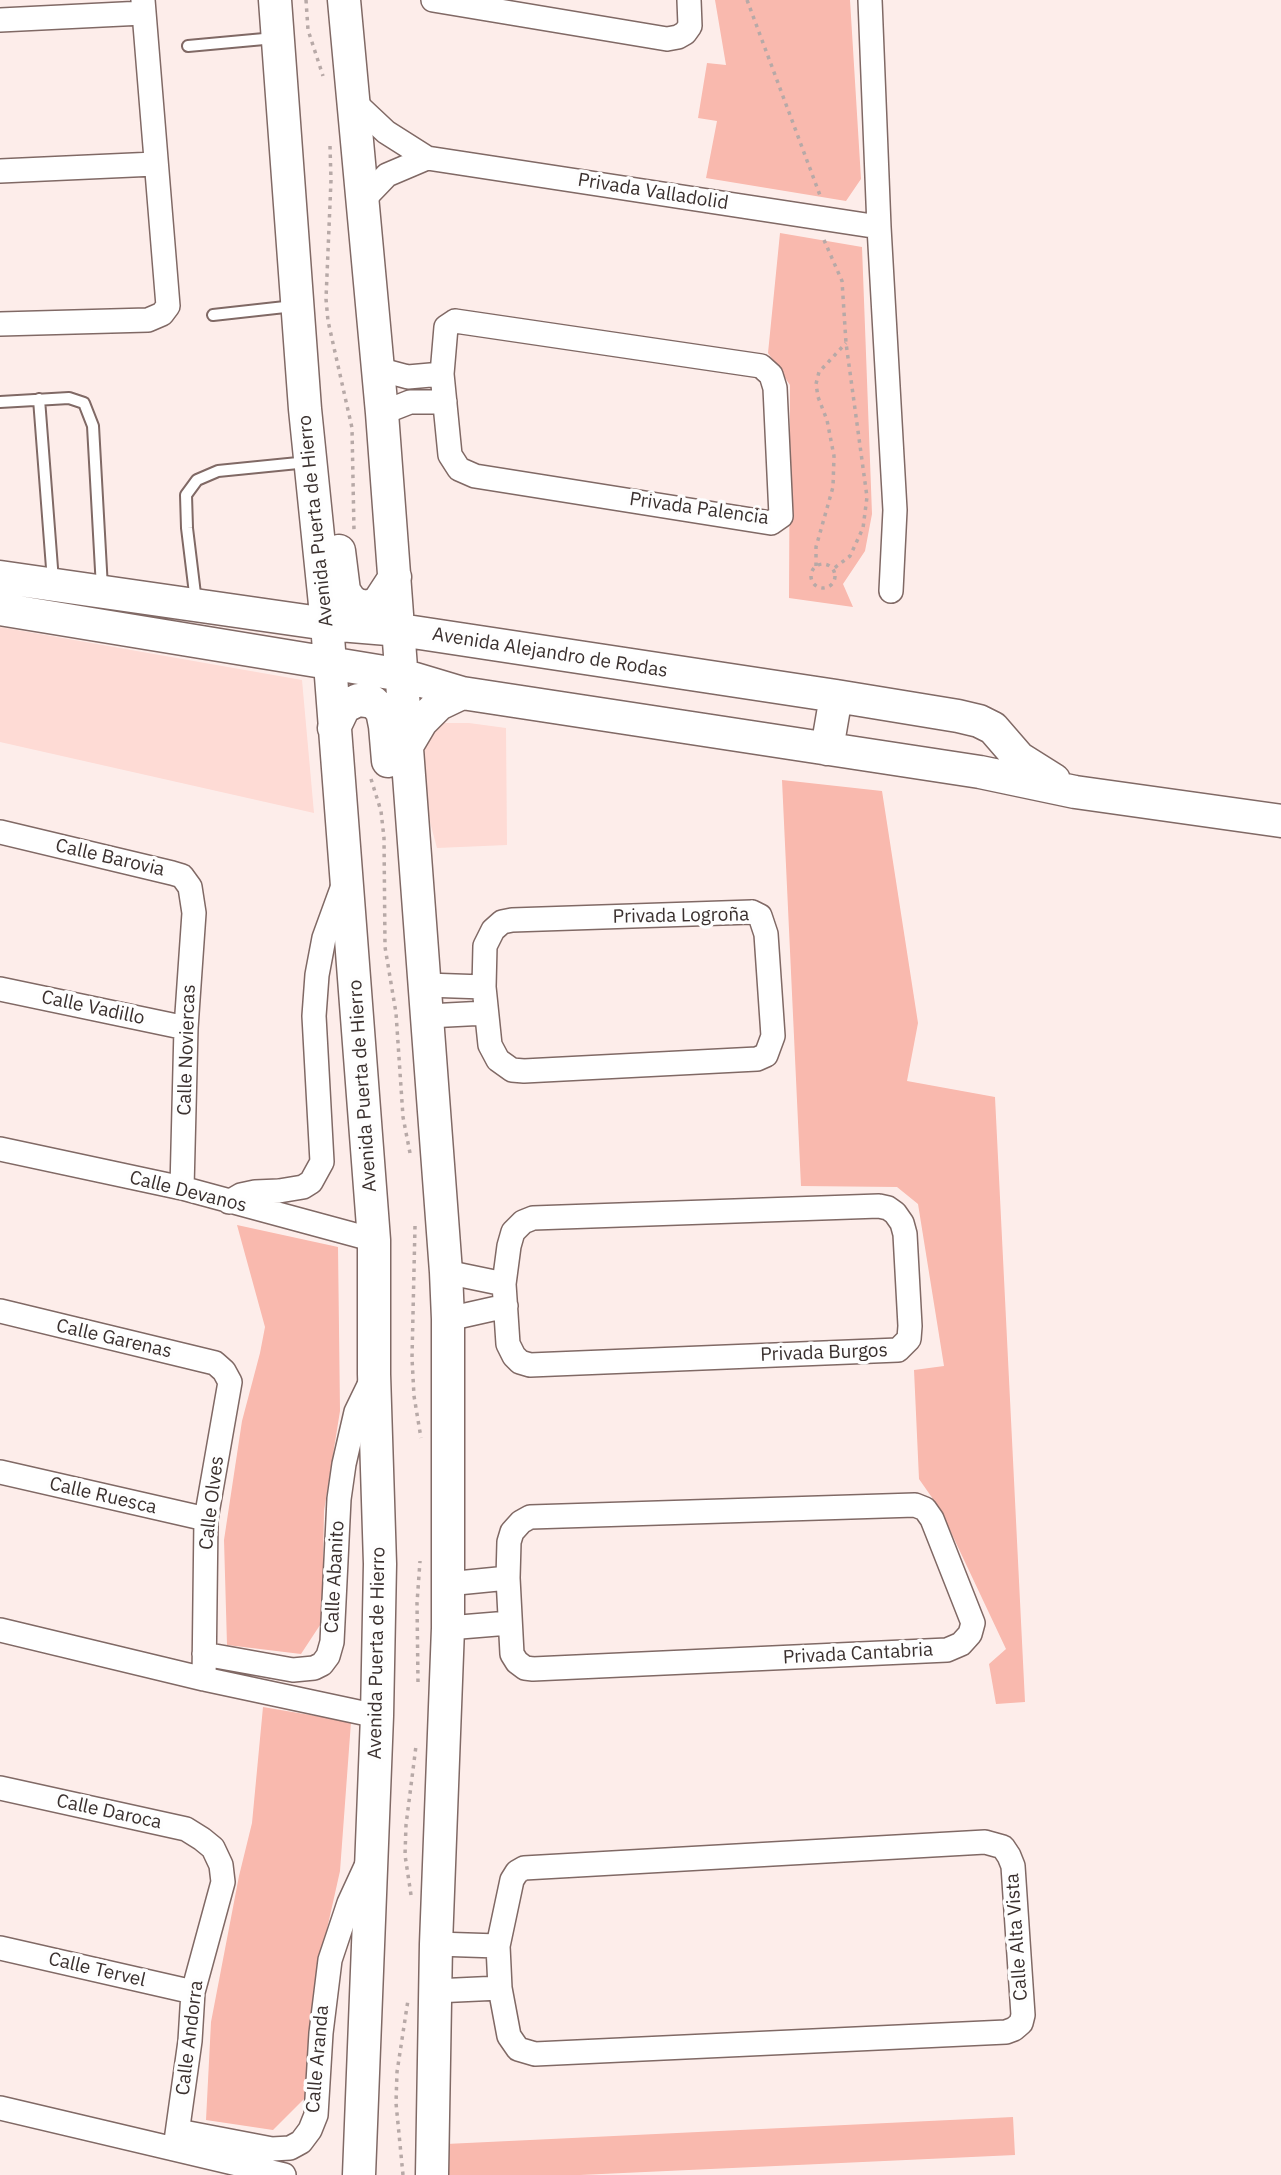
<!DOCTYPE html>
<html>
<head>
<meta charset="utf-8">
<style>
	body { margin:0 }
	canvas { display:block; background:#fdedea }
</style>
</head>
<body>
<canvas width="1281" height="2175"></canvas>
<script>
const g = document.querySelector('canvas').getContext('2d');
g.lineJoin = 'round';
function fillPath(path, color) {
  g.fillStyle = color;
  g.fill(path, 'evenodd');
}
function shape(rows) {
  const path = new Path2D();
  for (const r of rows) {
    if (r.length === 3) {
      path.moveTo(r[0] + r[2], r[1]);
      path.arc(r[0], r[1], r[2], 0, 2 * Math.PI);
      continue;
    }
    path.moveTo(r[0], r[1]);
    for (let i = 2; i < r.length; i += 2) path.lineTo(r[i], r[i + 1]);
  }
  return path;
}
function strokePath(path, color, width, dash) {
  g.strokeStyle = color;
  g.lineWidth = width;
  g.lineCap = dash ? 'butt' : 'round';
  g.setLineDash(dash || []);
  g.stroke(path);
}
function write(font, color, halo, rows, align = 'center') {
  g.font = font + ' "IBM Plex Sans",sans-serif';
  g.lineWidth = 7;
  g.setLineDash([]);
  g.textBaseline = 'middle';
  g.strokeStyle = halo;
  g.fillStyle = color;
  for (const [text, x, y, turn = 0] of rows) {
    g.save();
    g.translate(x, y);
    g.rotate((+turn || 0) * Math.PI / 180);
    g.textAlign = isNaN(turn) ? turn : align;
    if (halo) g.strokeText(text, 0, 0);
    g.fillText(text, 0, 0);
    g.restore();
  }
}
const built = shape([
	[0,627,302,680,314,813,0,742],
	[441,723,469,723,506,728,507,845,437,848,430,822,422,760,428,739]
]);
const green = shape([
	[715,0,850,0,861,179,846,201,706,178,717,121,698,118,707,63,726,65],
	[780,233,862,247,872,514,865,551,843,584,853,607,789,598,790,385,768,353],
	[782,780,882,791,918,1023,907,1081,995,1097,1025,1702,996,1704,989,1664,1006,1649,940,1509,919,1479,914,1370,944,1366,918,1204,897,1187,801,1186],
	[237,1225,338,1247,340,1411,324,1511,322,1622,301,1654,227,1645,224,1540,242,1421,260,1353,265,1327],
	[263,1707,351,1722,340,1871,316,1978,306,2097,273,2130,206,2120,211,2022,239,1876,252,1823],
	[1013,2117,1015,2155,580,2175,448,2175,446,2144]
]);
const path = shape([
	[306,0,308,30,323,76],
	[747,0,821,198],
	[330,146,331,180,326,299,328,321,352,428,354,531],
	[824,240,842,281,846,343,867,497,863,528,850,556,833,569],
	[823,576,12],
	[816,566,816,547,833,487,834,456,827,420,818,397,816,384,819,372,846,343],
	[371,779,381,811,384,838,385,947,396,1013,403,1117,410,1153],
	[415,1226,412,1358,414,1396,421,1438],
	[418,1682,417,1603,420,1561],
	[411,1895,405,1855,406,1825,416,1746],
	[403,2175,396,2103,397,2072,408,2000]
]);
const lane = shape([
	[188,46,275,38],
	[213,315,294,306],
	[39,399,53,581],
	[0,402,69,398,84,403,93,426,102,588],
	[196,602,187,528,186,495,197,480,218,471,308,462]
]);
const street = shape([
	[433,0,667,39,678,37,685,33,690,26,689,0],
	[870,0,879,227,895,510,891,591],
	[0,20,143,13],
	[353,101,386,132,427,158,879,227],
	[0,171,155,164],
	[362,201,387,175,427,158],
	[455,321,761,366,771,375,775,388,781,516,771,523,475,476,459,469,450,455,442,374,446,327,455,321],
	[0,324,148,320,162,314,168,306,143,0],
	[378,369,408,377,442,374],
	[382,413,410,402,445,402],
	[0,832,172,873,182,876,190,887,194,913,186,1028,182,1188],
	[752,912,760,916,766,934,773,1036,766,1055,757,1059,524,1071,512,1070,498,1060,490,1045,484,987,485,946,493,930,502,922,512,920,752,912],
	[426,985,484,987],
	[0,989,186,1028],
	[428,1016,486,1013],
	[0,1149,182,1188,374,1240],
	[229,1202,241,1195,255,1192,279,1191,303,1187,311,1182,322,1162,314,1016,317,975,324,938,344,883],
	[879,1206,888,1208,895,1213,902,1223,905,1234,910,1326,909,1339,898,1350,530,1365,520,1362,514,1356,508,1344,504,1284,509,1246,513,1232,523,1222,533,1218,879,1206],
	[446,1272,504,1284],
	[0,1311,215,1363,224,1371,230,1382,206,1519,204,1679],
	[448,1319,506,1306],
	[0,1472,206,1519],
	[915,1505,925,1509,932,1519,973,1623,970,1634,961,1644,947,1650,533,1669,525,1668,517,1662,512,1654,508,1578,509,1542,512,1532,521,1522,530,1517,915,1505],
	[447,1584,508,1578],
	[448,1628,509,1623],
	[0,1630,204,1679,377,1716],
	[204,1654,293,1670,314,1668,322,1664,328,1656,332,1642,339,1499,344,1464,356,1412,372,1379],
	[0,1788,186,1829,202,1839,213,1848,221,1865,223,1882,193,1992,190,2041,175,2148],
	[985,1842,1003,1847,1009,1856,1013,1866,1023,2015,1021,2023,1014,2029,1006,2032,535,2054,518,2049,509,2036,500,1988,498,1946,512,1880,517,1872,524,1868,985,1842],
	[436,1944,498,1946],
	[0,1948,193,1992],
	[435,1991,500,1988],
	[0,2108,284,2175],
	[178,2131,272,2149,290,2148,301,2142,310,2130,316,2115,321,2033,330,1960,349,1903,367,1864]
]);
const secondary = shape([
	[275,0,305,409,327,624,374,1240,374,1374,380,1564,377,1716,359,2175],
	[344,0,382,413,446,1272,448,1319,448,1628,436,1944,432,2175],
	[339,551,344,591,350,600,357,605,367,607,378,603,395,577],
	[0,577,327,624,400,630,836,696,958,716,979,721,993,728,1019,758,1054,780],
	[0,609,402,675,462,693,980,772,1075,792,1281,821],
	[334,728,344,707,358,700,373,702,382,711,385,726,388,761],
	[408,744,421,722,439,704,462,693],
	[827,749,836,696]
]);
const streetNames = [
	["Privada Valladolid",653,192,9],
	["Privada Palencia",699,509,8],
	["Avenida Puerta de Hierro",316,521,-96],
	["Avenida Alejandro de Rodas",550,653,9],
	["Calle Barovia",110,858,13],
	["Privada Logroña",681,916,-1],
	["Calle Vadillo",93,1008,12],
	["Calle Noviercas",187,1050,-88],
	["Avenida Puerta de Hierro",363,1086,-94],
	["Calle Devanos",188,1192,14],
	["Calle Garenas",114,1339,13],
	["Privada Burgos",824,1353,-2],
	["Calle Ruesca",103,1496,13],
	["Calle Olves",212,1503,-83],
	["Calle Abanito",335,1577,-87],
	["Avenida Puerta de Hierro",377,1653,-89],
	["Privada Cantabria",858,1654,-3],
	["Calle Daroca",109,1812,12],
	["Calle Alta Vista",1017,1937,-94],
	["Calle Tervel",97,1970,13],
	["Calle Andorra",190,2038,-83],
	["Calle Aranda",318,2059,-85]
];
fillPath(built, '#fedbd5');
fillPath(green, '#f9b9ae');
strokePath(lane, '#806965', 14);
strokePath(street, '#806965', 26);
strokePath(secondary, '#806965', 35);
strokePath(path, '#b7a9a7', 3.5, [3.5, 5]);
strokePath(lane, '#fff', 10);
strokePath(street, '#fff', 23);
strokePath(secondary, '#fff', 32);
write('19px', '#3a302e', '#fefefe', streetNames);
</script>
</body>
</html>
